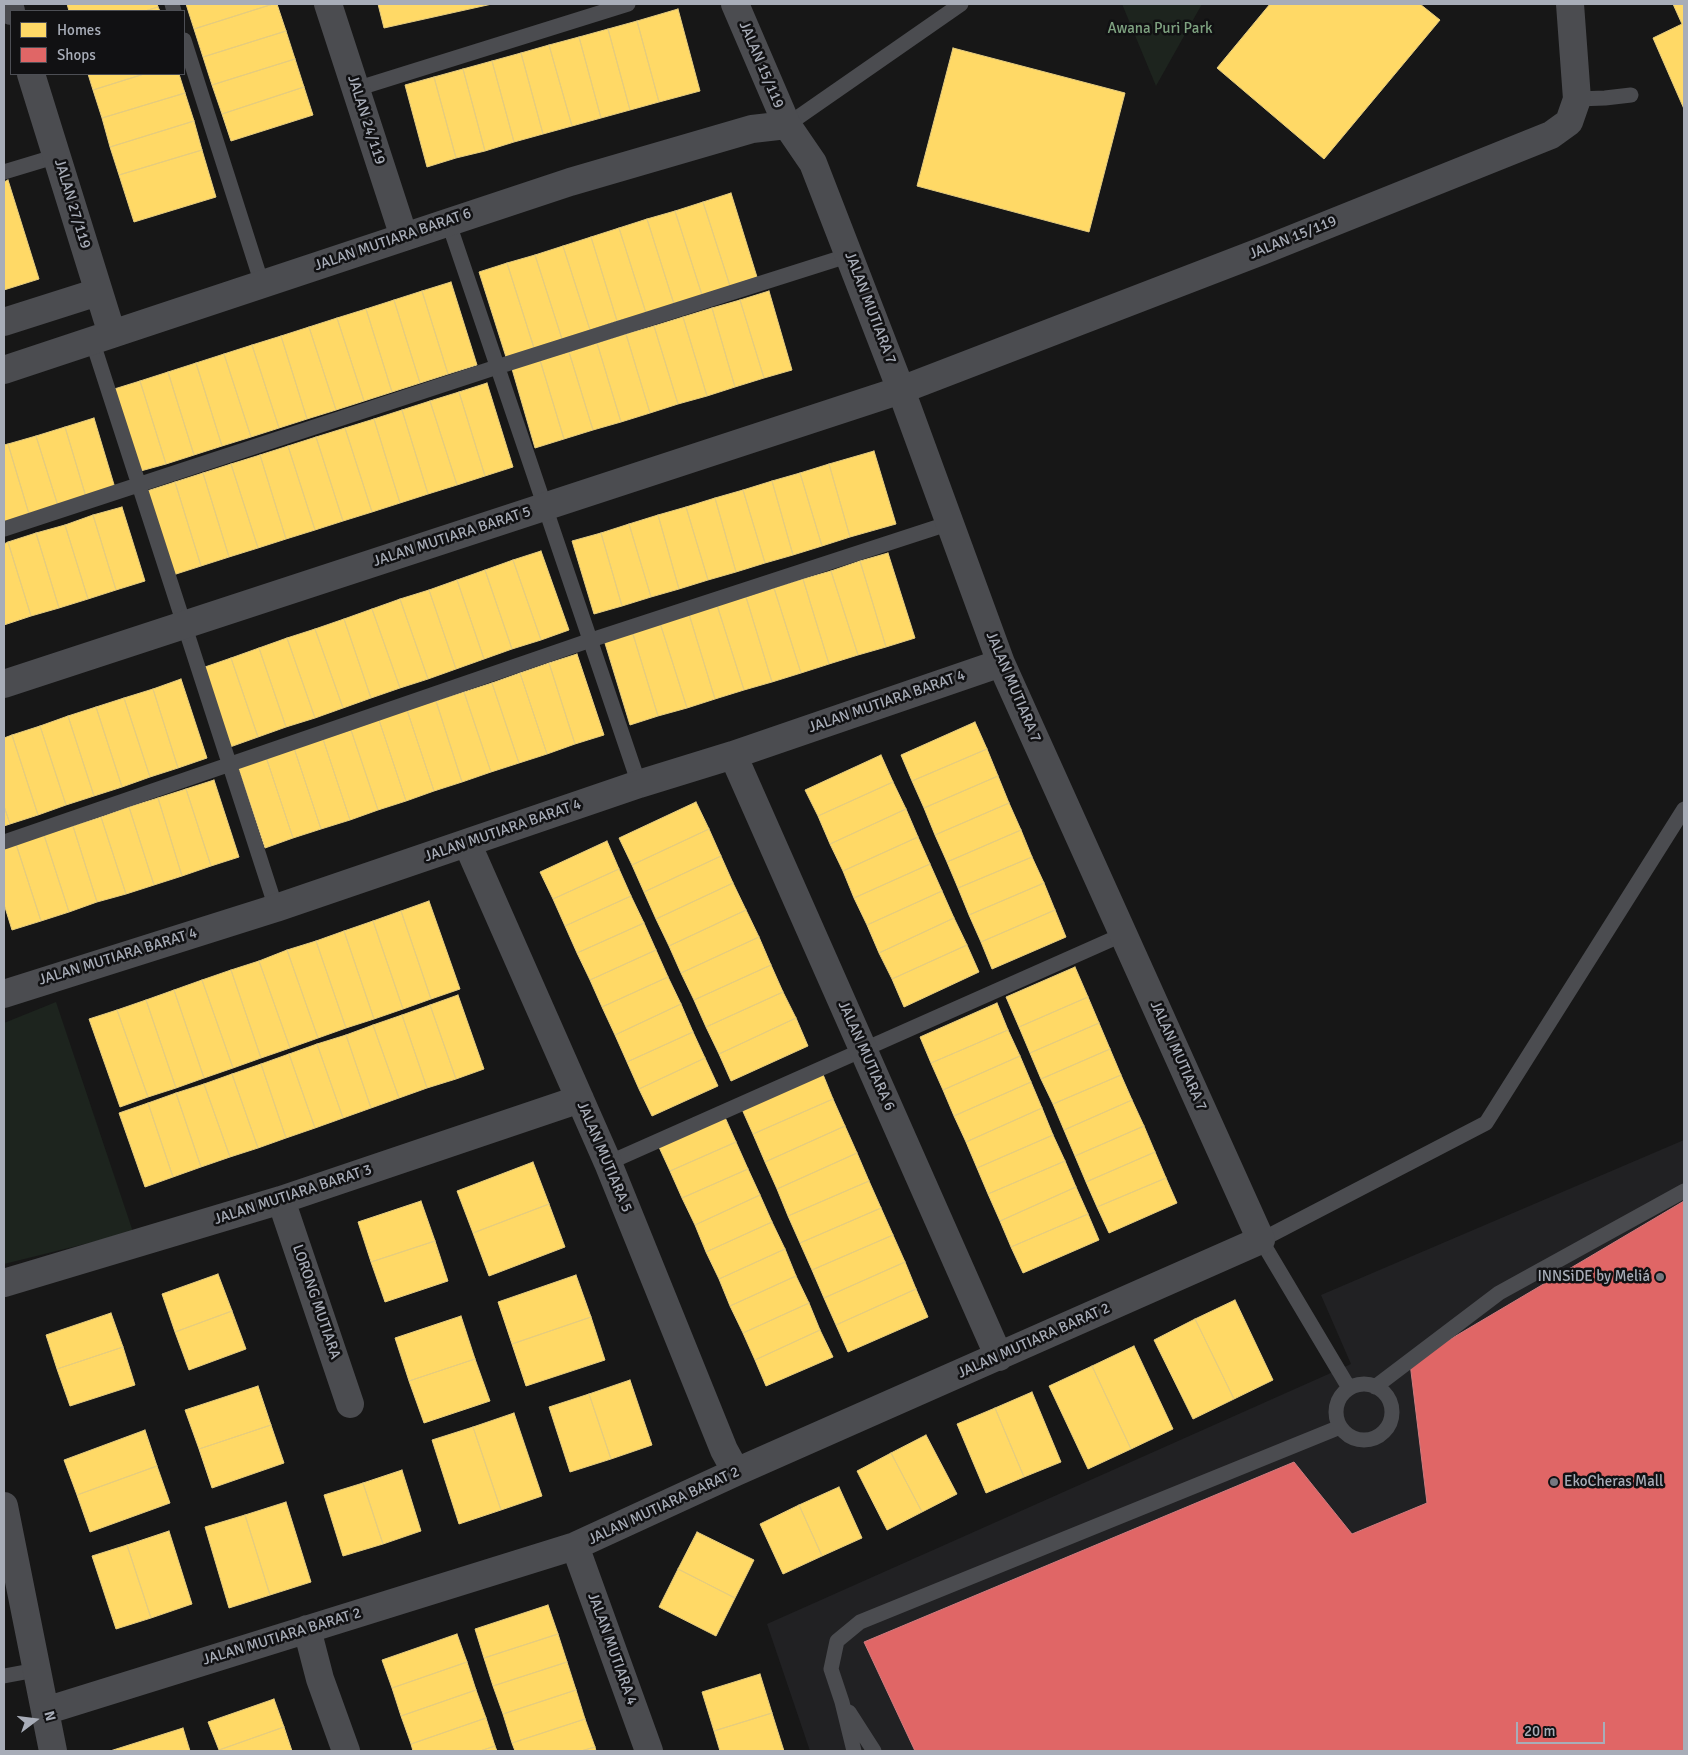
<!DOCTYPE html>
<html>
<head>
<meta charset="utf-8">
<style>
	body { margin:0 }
	#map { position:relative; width:1688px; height:1755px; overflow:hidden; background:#171717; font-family:Signika,sans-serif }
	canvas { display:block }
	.frame { position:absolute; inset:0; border:5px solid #a8adb8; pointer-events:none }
	.legend { position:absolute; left:10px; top:10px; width:175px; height:65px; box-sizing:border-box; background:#111113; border:1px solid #4d4f55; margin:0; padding:6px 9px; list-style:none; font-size:15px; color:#a8adb8 }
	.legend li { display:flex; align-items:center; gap:10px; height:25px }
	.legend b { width:25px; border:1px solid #4d4f55 }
	.north { position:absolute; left:10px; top:1695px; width:50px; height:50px; -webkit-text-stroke:4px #111113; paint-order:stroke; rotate:75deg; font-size:14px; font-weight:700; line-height:20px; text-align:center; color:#a8adb8 }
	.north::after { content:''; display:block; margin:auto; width:18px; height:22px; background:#a8adb8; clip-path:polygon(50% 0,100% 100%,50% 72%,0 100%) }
	.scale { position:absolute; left:1516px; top:1722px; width:89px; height:22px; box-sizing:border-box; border:2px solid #a8adb8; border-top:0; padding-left:6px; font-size:15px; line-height:18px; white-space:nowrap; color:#a8adb8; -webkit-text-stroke:4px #111113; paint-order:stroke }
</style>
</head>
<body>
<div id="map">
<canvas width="1688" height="1755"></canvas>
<div class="frame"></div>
<ul class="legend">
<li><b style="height:14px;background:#ffd966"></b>Homes</li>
<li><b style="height:14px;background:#e06666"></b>Shops</li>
</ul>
<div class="north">N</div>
<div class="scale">20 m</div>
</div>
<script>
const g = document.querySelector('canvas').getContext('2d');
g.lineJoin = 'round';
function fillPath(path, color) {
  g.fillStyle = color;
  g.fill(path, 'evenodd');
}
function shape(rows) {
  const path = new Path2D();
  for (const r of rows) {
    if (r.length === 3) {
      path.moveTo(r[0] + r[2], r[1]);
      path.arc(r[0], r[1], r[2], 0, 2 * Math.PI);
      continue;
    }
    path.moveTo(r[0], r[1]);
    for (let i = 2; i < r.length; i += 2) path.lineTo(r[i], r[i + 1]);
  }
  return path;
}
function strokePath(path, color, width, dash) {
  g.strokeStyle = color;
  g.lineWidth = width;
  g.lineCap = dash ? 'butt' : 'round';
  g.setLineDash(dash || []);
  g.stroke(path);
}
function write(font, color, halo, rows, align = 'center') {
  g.font = font + ' Signika,sans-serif';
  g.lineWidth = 5;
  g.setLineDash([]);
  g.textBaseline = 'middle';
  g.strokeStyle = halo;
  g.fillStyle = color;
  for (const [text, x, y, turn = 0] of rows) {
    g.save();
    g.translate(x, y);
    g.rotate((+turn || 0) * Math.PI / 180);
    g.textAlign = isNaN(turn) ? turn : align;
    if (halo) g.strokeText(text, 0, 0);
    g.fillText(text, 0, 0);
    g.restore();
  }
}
const built = shape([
	[1684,1140,1684,1751,810,1751,767,1624,1351,1364,1321,1295]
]);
const green = shape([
	[1122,4,1202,4,1156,86],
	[56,1002,133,1232,4,1264,4,1023]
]);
const homes = shape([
	[67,4,157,4,158,7,145,11,69,11,67,4],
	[186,4,273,4,194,29,186,4],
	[273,4,277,4,286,31,203,57,194,29,273,4],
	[378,4,492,4,384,28,378,4],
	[1270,4,1420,4,1440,20,1324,159,1217,68,1270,4],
	[1673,4,1684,4,1684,109,1653,38,1682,24,1673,4],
	[158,7,160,11,145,11,158,7],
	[678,9,700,91,659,102,637,21,678,9],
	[637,21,659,102,630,110,608,29,637,21],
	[608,29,630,110,601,118,579,37,608,29],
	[286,31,295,59,212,85,203,57,286,31],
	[579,37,601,118,572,126,549,45,579,37],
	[549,45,572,126,543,134,521,53,549,45],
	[953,48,1125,93,1089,232,917,186,953,48],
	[521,53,543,134,514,142,492,61,521,53],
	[295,59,304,87,222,114,212,85,295,59],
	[492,61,514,142,485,151,463,69,492,61],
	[463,69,485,151,456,158,434,77,463,69],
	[88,74,144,74,93,90,88,74],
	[144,74,179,74,185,93,102,118,93,90,144,74],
	[434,77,456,158,427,167,405,85,434,77],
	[304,87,313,115,231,141,222,114,304,87],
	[185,93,194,121,110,147,102,118,185,93],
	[194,121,202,150,119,175,110,147,194,121],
	[202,150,216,197,134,222,119,175,202,150],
	[8,180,39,279,4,290,4,182,8,180],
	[731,193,757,277,730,286,703,202,731,193],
	[703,202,730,286,702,295,675,211,703,202],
	[675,211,702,295,674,304,647,219,675,211],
	[647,219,674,304,646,313,619,228,647,219],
	[619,228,646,313,617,321,591,237,619,228],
	[591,237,617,321,590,330,563,246,591,237],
	[563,246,590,330,562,339,535,255,563,246],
	[535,255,562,339,534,348,507,263,535,255],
	[507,263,534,348,506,357,479,272,507,263],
	[451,282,477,365,448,374,422,291,451,282],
	[422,291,448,374,420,383,394,300,422,291],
	[769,291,792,370,764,378,740,300,769,291],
	[394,300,420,383,392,392,366,309,394,300],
	[740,300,764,378,735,387,712,308,740,300],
	[712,308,735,387,707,396,683,317,712,308],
	[366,309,392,392,364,401,337,318,366,309],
	[683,317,707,396,678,404,654,326,683,317],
	[337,318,364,401,336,410,309,327,337,318],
	[654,326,678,404,650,413,626,334,654,326],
	[309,327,336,410,307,419,281,336,309,327],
	[626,334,650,413,621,422,597,343,626,334],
	[281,336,307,419,279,428,252,345,281,336],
	[597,343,621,422,593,430,569,352,597,343],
	[252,345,279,428,251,437,224,354,252,345],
	[569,352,593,430,564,439,540,360,569,352],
	[224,354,251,437,222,446,196,363,224,354],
	[540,360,564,439,535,448,512,369,540,360],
	[196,363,222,446,194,455,168,372,196,363],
	[168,372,194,455,166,464,140,381,168,372],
	[140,381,166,464,137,472,111,390,140,381],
	[487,383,513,467,485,476,459,392,487,383],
	[459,392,485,476,457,485,430,401,459,392],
	[430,401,457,485,428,494,402,410,430,401],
	[402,410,428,494,400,503,374,419,402,410],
	[94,418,115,488,86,497,65,427,94,418],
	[374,419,400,503,372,512,345,428,374,419],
	[65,427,86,497,58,506,36,436,65,427],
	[345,428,372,512,343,521,316,437,345,428],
	[36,436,58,506,29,514,8,444,36,436],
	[316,437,343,521,315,530,288,446,316,437],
	[8,444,29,514,4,522,4,445,8,444],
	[288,446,315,530,286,539,260,455,288,446],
	[874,451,896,524,850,537,829,464,874,451],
	[260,455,286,539,258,548,231,464,260,455],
	[231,464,258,548,229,557,203,473,231,464],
	[829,464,850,537,822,546,800,473,829,464],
	[203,473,229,557,201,566,175,482,203,473],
	[800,473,822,546,793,555,772,481,800,473],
	[772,481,793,555,765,563,743,490,772,481],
	[175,482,201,566,173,575,147,491,175,482],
	[743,490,765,563,736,572,715,498,743,490],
	[715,498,736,572,708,580,686,507,715,498],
	[122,507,145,581,116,590,93,515,122,507],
	[686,507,708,580,679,589,658,515,686,507],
	[93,515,116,590,88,599,65,525,93,515],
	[658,515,679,589,651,597,629,524,658,515],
	[629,524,651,597,622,606,601,533,629,524],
	[65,525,88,599,59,608,36,533,65,525],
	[36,533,59,608,31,616,8,542,36,533],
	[601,533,622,606,594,614,572,541,601,533],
	[8,542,31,616,4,625,4,544,8,542],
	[541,551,569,630,541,640,513,560,541,551],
	[888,553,915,638,886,647,860,561,888,553],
	[513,560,541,640,512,649,485,570,513,560],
	[860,561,886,647,858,655,831,571,860,561],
	[485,570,512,649,484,659,457,580,485,570],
	[831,571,858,655,829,664,803,579,831,571],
	[803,579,829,664,801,673,774,588,803,579],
	[457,580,484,659,456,669,429,590,457,580],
	[774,588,801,673,772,682,746,597,774,588],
	[429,590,456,669,428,679,400,599,429,590],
	[746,597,772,682,744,690,717,605,746,597],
	[400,599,428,679,400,688,372,609,400,599],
	[717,605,744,690,715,699,689,614,717,605],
	[372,609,400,688,371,698,344,619,372,609],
	[689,614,715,699,687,708,660,623,689,614],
	[344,619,371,698,343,708,315,629,344,619],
	[660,623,687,708,658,716,632,631,660,623],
	[315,629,343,708,315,718,287,638,315,629],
	[632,631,658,716,630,725,604,640,632,631],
	[287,638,315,718,286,727,259,648,287,638],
	[259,648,286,727,258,737,231,658,259,648],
	[577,654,604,735,575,744,549,663,577,654],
	[231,658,258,737,230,747,202,668,231,658],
	[549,663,575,744,547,754,520,673,549,663],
	[520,673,547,754,519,763,492,683,520,673],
	[181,679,207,758,178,768,153,689,181,679],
	[492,683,519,763,491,772,464,692,492,683],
	[153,689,178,768,150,777,124,698,153,689],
	[464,692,491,772,462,782,436,701,464,692],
	[124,698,150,777,122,787,96,707,124,698],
	[436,701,462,782,434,791,407,710,436,701],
	[96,707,122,787,94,796,68,716,96,707],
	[407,710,434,791,406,801,379,720,407,710],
	[68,716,94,796,66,805,40,726,68,716],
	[379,720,406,801,378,810,351,730,379,720],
	[975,722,987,749,912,781,901,755,975,722],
	[40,726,66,805,38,815,12,735,40,726],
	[351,730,378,810,350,820,323,739,351,730],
	[12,735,38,815,10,824,4,806,4,738,12,735],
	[323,739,350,820,321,829,294,748,323,739],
	[294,748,321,829,293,838,266,757,294,748],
	[987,749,998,776,924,808,912,781,987,749],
	[881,755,893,782,818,816,805,790,881,755],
	[266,757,293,838,265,848,238,767,266,757],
	[998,776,1009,803,935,835,924,808,998,776],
	[214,780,239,857,211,866,186,789,214,780],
	[893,782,906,809,830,844,818,816,893,782],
	[186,789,211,866,182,876,158,798,186,789],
	[158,798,182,876,154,885,129,807,158,798],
	[696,802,709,829,632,865,619,838,696,802],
	[1009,803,1021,830,947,862,935,835,1009,803],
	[4,806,10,824,4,826,4,806],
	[129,807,154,885,126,894,101,817,129,807],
	[906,809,918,837,843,871,830,844,906,809],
	[101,817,126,894,97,902,73,826,101,817],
	[73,826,97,902,69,912,44,835,73,826],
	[709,829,721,856,644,892,632,865,709,829],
	[1021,830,1032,857,958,888,947,862,1021,830],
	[44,835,69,912,41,921,16,844,44,835],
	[918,837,930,864,854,898,843,871,918,837],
	[607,841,619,869,553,899,540,872,607,841],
	[16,844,41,921,12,930,4,904,4,848,16,844],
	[721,856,733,883,656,919,644,892,721,856],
	[1032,857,1044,883,969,915,958,888,1032,857],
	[930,864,942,891,867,925,854,898,930,864],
	[619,869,631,896,565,926,553,899,619,869],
	[733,883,746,910,669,946,656,919,733,883],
	[1044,883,1055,910,981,942,969,915,1044,883],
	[942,891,954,918,879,953,867,925,942,891],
	[631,896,644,923,577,953,565,926,631,896],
	[429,901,460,989,431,999,401,911,429,901],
	[746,910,759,937,681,973,669,946,746,910],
	[1055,910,1066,937,992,969,981,942,1055,910],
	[401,911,431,999,403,1009,373,921,401,911],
	[954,918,967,945,892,979,879,953,954,918],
	[373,921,403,1009,374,1019,344,931,373,921],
	[644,923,656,950,590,980,577,953,644,923],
	[344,931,374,1019,346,1028,316,941,344,931],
	[759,937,771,965,694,1000,681,973,759,937],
	[316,941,346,1028,318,1038,287,950,316,941],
	[967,945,979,972,904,1007,892,979,967,945],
	[287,950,318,1038,290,1048,259,961,287,950],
	[656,950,668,977,602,1007,590,980,656,950],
	[259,961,290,1048,261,1058,231,970,259,961],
	[771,965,783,992,706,1027,694,1000,771,965],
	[1075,967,1088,997,1019,1027,1006,997,1075,967],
	[231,970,261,1058,233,1068,202,980,231,970],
	[668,977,681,1004,615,1035,602,1007,668,977],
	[202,980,233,1068,204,1078,174,990,202,980],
	[174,990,204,1078,176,1088,146,1000,174,990],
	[783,992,796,1018,719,1054,706,1027,783,992],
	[458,995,484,1069,456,1079,430,1005,458,995],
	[1088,997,1099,1023,1030,1053,1019,1027,1088,997],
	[146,1000,176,1088,148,1097,117,1010,146,1000],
	[997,1003,1008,1030,931,1063,920,1037,997,1003],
	[681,1004,693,1032,627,1062,615,1035,681,1004],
	[430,1005,456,1079,427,1088,402,1015,430,1005],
	[117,1010,148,1097,120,1107,89,1019,117,1010],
	[402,1015,427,1088,399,1098,373,1025,402,1015],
	[796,1018,808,1046,731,1081,719,1054,796,1018],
	[1099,1023,1110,1049,1041,1079,1030,1053,1099,1023],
	[373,1025,399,1098,371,1108,346,1035,373,1025],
	[1008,1030,1020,1056,943,1090,931,1063,1008,1030],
	[693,1032,705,1058,639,1089,627,1062,693,1032],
	[346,1035,371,1108,343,1118,317,1044,346,1035],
	[317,1044,343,1118,315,1128,289,1054,317,1044],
	[1110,1049,1121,1075,1053,1104,1041,1079,1110,1049],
	[289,1054,315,1128,286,1138,261,1064,289,1054],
	[1020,1056,1031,1082,954,1116,943,1090,1020,1056],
	[705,1058,718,1086,652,1116,639,1089,705,1058],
	[261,1064,286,1138,258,1148,232,1074,261,1064],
	[822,1072,833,1099,753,1134,741,1107,822,1072],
	[232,1074,258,1148,230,1157,204,1084,232,1074],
	[1121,1075,1132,1100,1064,1130,1053,1104,1121,1075],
	[1031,1082,1042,1108,966,1142,954,1116,1031,1082],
	[204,1084,230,1157,201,1167,176,1093,204,1084],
	[176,1093,201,1167,173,1177,148,1103,176,1093],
	[833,1099,845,1126,765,1162,753,1134,833,1099],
	[1132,1100,1144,1126,1075,1156,1064,1130,1132,1100],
	[148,1103,173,1177,145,1187,119,1113,148,1103],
	[1042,1108,1053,1135,977,1168,966,1142,1042,1108],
	[724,1115,736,1142,670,1171,658,1145,724,1115],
	[845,1126,857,1153,777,1189,765,1162,845,1126],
	[1144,1126,1155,1152,1086,1182,1075,1156,1144,1126],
	[1053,1135,1065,1161,988,1194,977,1168,1053,1135],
	[736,1142,748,1169,682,1198,670,1171,736,1142],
	[1155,1152,1166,1178,1097,1207,1086,1182,1155,1152],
	[857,1153,869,1181,788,1216,777,1189,857,1153],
	[1065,1161,1076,1187,1000,1221,988,1194,1065,1161],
	[533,1162,549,1204,473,1233,457,1191,533,1162],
	[748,1169,760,1195,695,1225,682,1198,748,1169],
	[1166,1178,1177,1203,1109,1233,1097,1207,1166,1178],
	[869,1181,881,1208,800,1243,788,1216,869,1181],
	[1076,1187,1088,1214,1011,1247,1000,1221,1076,1187],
	[760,1195,772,1222,706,1252,695,1225,760,1195],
	[421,1201,435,1241,371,1262,358,1222,421,1201],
	[549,1204,565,1247,489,1276,473,1233,549,1204],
	[881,1208,893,1235,812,1270,800,1243,881,1208],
	[1088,1214,1099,1240,1023,1273,1011,1247,1088,1214],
	[772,1222,785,1249,719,1279,706,1252,772,1222],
	[893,1235,905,1262,824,1298,812,1270,893,1235],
	[435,1241,448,1281,385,1302,371,1262,435,1241],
	[785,1249,796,1276,730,1306,719,1279,785,1249],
	[905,1262,916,1289,836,1325,824,1298,905,1262],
	[218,1274,232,1311,175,1332,162,1294,218,1274],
	[576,1275,591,1317,512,1344,498,1302,576,1275],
	[796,1276,809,1303,743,1333,730,1306,796,1276],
	[916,1289,928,1317,848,1352,836,1325,916,1289],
	[1235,1300,1273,1380,1234,1399,1195,1319,1235,1300],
	[809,1303,820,1330,755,1360,743,1333,809,1303],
	[232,1311,246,1349,189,1370,175,1332,232,1311],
	[111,1313,123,1347,57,1369,46,1335,111,1313],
	[461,1316,475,1359,409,1381,395,1338,461,1316],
	[591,1317,605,1360,526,1386,512,1344,591,1317],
	[1195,1319,1234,1399,1193,1419,1154,1340,1195,1319],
	[820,1330,833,1357,766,1386,755,1360,820,1330],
	[1134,1346,1173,1429,1131,1449,1092,1366,1134,1346],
	[123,1347,135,1385,70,1406,57,1369,123,1347],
	[475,1359,490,1401,424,1423,409,1381,475,1359],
	[1092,1366,1131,1449,1088,1469,1049,1386,1092,1366],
	[630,1380,652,1445,611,1459,589,1394,630,1380],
	[258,1386,271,1425,199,1449,185,1410,258,1386],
	[1032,1392,1061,1462,1024,1477,995,1408,1032,1392],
	[589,1394,611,1459,570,1472,549,1407,589,1394],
	[995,1408,1024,1477,986,1493,957,1424,995,1408],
	[514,1413,542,1496,501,1510,473,1427,514,1413],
	[271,1425,284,1463,212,1488,199,1449,271,1425],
	[473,1427,501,1510,459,1524,432,1440,473,1427],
	[145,1430,157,1466,77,1495,64,1460,145,1430],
	[926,1435,957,1494,922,1512,891,1453,926,1435],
	[891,1453,922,1512,887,1530,857,1471,891,1453],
	[157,1466,170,1503,90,1532,77,1495,157,1466],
	[402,1470,421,1531,383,1544,363,1483,402,1470],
	[363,1483,383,1544,343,1556,324,1495,363,1483],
	[839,1487,862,1538,822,1556,799,1505,839,1487],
	[286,1502,311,1582,270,1595,245,1515,286,1502],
	[799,1505,822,1556,783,1574,760,1524,799,1505],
	[245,1515,270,1595,229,1608,205,1527,245,1515],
	[169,1531,192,1604,151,1618,127,1545,169,1531],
	[697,1532,754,1560,735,1598,678,1569,697,1532],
	[127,1545,151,1618,116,1629,92,1556,127,1545],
	[678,1569,735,1598,716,1636,659,1607,678,1569],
	[548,1605,558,1634,484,1658,475,1629,548,1605],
	[457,1634,467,1662,392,1688,382,1660,457,1634],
	[558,1634,567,1662,493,1686,484,1658,558,1634],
	[467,1662,476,1690,401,1716,392,1688,467,1662],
	[567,1662,576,1690,503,1714,493,1686,567,1662],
	[760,1674,772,1713,714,1731,702,1692,760,1674],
	[476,1690,486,1718,411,1744,401,1716,476,1690],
	[576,1690,585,1719,512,1743,503,1714,576,1690],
	[274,1699,284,1727,219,1750,208,1722,274,1699],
	[772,1713,784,1751,720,1751,714,1731,772,1713],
	[486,1718,495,1746,480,1751,413,1751,411,1744,486,1718],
	[585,1719,595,1747,581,1751,515,1751,512,1743,585,1719],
	[284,1727,292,1751,219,1751,219,1750,284,1727],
	[183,1728,190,1751,110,1751,183,1728],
	[495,1746,497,1751,480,1751,495,1746],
	[595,1747,596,1751,581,1751,595,1747]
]);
const shops = shape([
	[1684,1201,1684,1751,915,1751,864,1642,1294,1462,1352,1534,1427,1503,1410,1363,1684,1201]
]);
const lane = shape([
	[172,4,174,11],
	[184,40,262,284],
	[356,89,628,4],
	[1577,99,1605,98,1631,95],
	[787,125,961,4],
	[4,172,57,156],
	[448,221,639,784],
	[92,340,276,908],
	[4,529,497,367,850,255],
	[4,842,591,640,950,523],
	[608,1163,1124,934],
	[1364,1412,28],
	[1375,1387,1499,1293,1684,1191],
	[1349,1388,1261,1240,1486,1123,1684,809],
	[4,1676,36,1670],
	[849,1712,874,1751],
	[854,1751,842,1702,831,1669,837,1641,860,1622,1340,1427]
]);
const street = shape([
	[9,4,11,11],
	[328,4,404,237],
	[31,74,112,334],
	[4,322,98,292],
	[4,370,570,182,752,129,787,125],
	[4,684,901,390,1262,251,1551,135,1569,122,1577,99,1570,4],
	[733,755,999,1357],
	[467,843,608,1163,724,1450,736,1472],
	[4,994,276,908,639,784,733,755,1001,663],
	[281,1200,350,1404],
	[4,1283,281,1200,580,1099],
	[4,1506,53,1751],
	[575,1546,649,1751],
	[307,1629,320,1679,346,1751],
	[45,1711,575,1546,736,1472,1261,1240,1001,663,901,390,813,163,787,125,735,4]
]);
const markers = [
	[1660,1277,5,"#757880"],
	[1554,1482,5,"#757880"]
];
const parkNames = [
	["Awana Puri Park",1160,29]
];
const streetNames = [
	["JALAN 15/119",761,65,67],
	["JALAN 24/119",366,120,72],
	["JALAN 27/119",72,204,73],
	["JALAN 15/119",1293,238,-22],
	["JALAN MUTIARA BARAT 6",393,240,-19],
	["JALAN MUTIARA 7",870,308,69],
	["JALAN MUTIARA BARAT 5",452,537,-18],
	["JALAN MUTIARA 7",1013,687,67],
	["JALAN MUTIARA BARAT 4",887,702,-19],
	["JALAN MUTIARA BARAT 4",503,831,-19],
	["JALAN MUTIARA BARAT 4",118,957,-17],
	["JALAN MUTIARA 6",866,1056,66],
	["JALAN MUTIARA 7",1178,1056,66],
	["JALAN MUTIARA 5",604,1157,67],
	["JALAN MUTIARA BARAT 3",293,1195,-18],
	["LORONG MUTIARA",316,1302,71],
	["JALAN MUTIARA BARAT 2",1034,1341,-24],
	["JALAN MUTIARA BARAT 2",664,1506,-25],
	["JALAN MUTIARA BARAT 2",282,1637,-17],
	["JALAN MUTIARA 4",612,1649,70]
];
const poiNames = [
	["INNSiDE by Meliá",1650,1277],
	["EkoCheras Mall",1564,1482,"left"]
];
fillPath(built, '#212123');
fillPath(green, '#1d241e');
fillPath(homes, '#ffd966');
strokePath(homes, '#e5cc7f', 1);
fillPath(shops, '#e06666');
strokePath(shops, '#cf7b7f', 1);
strokePath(lane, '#4b4c50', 15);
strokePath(street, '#4b4c50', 28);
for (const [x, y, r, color] of markers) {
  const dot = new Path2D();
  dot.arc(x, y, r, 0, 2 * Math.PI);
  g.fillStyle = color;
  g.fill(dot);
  strokePath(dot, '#111113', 2);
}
write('15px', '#7fa381', '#111113', parkNames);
write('15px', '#a8adb8', '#111113', streetNames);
write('15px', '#a8adb8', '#111113', poiNames, 'right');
</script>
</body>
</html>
